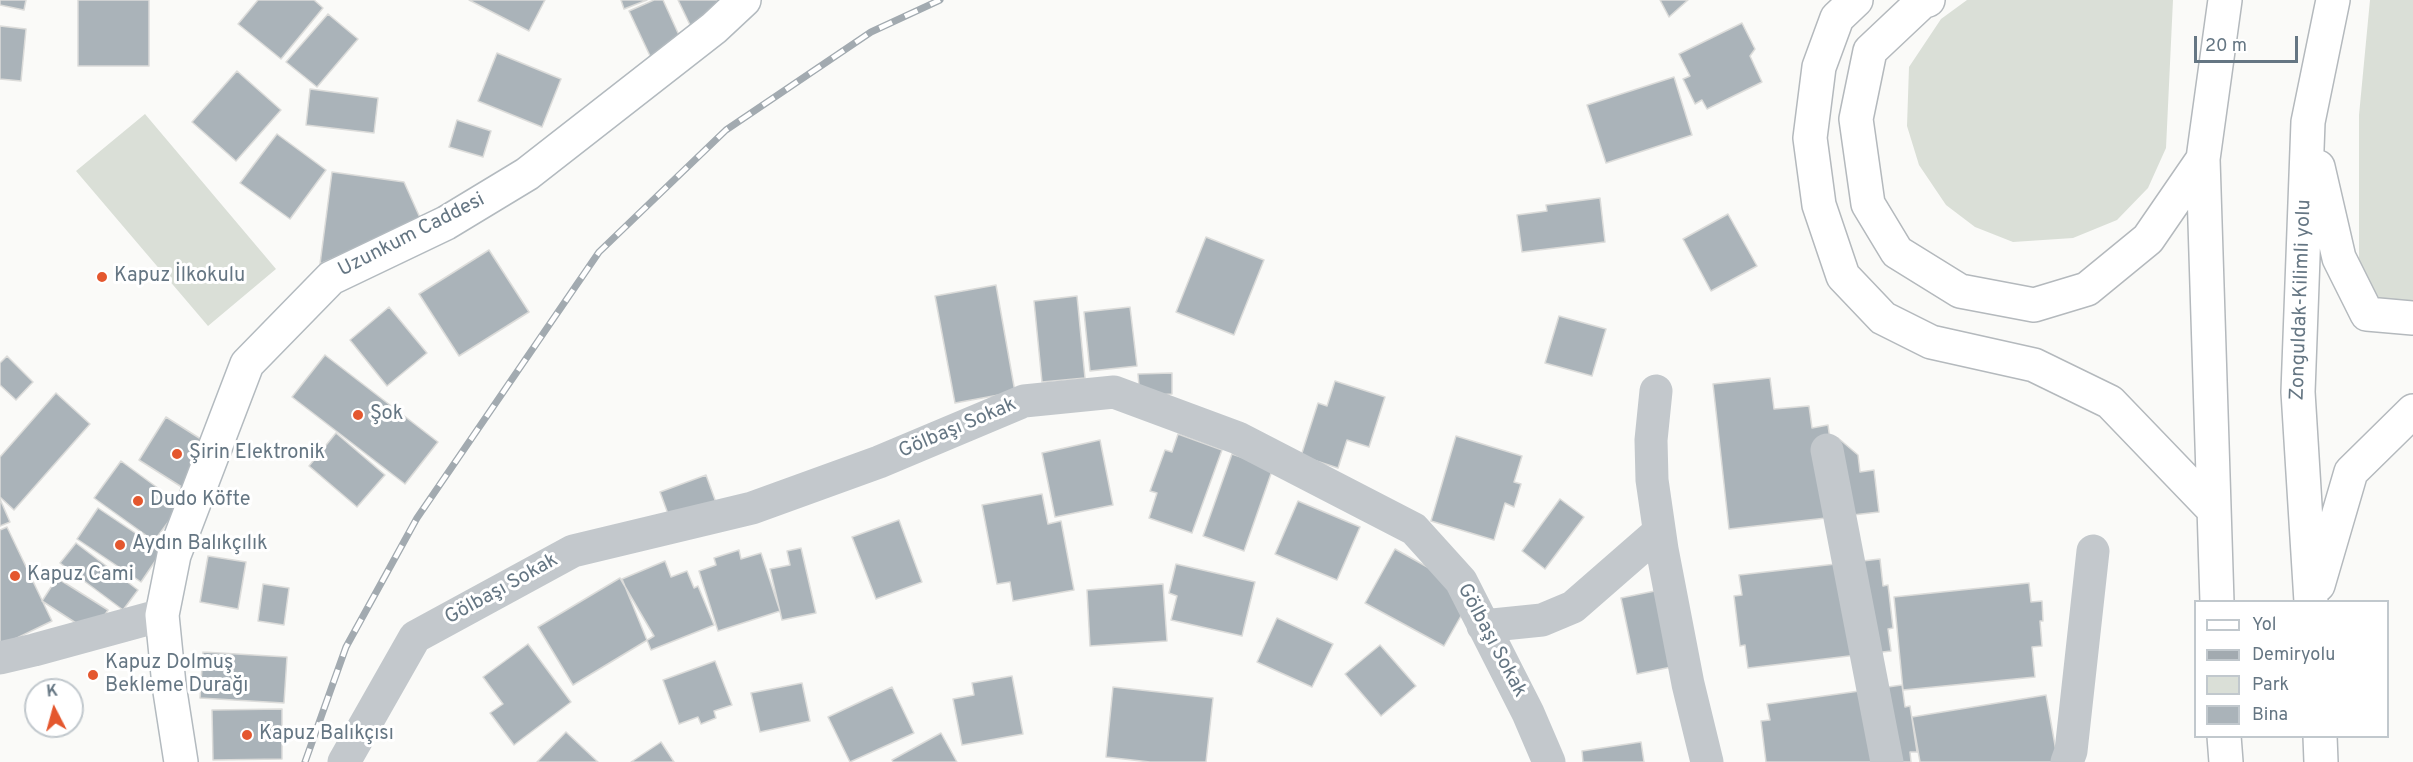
<!DOCTYPE html>
<html>
<head>
<meta charset="utf-8">
<style>
	body { margin:0 }
	#map { position:relative; width:2413px; height:762px; overflow:hidden; background:#fafaf8; font-family:Overpass,sans-serif }
	canvas { display:block }
	.legend { position:absolute; left:2194px; top:600px; width:195px; height:138px; box-sizing:border-box; background:#fff; border:2px solid #c1c8cd; margin:0; padding:8px 10px; list-style:none; font-size:18px; color:#657683 }
	.legend li { display:flex; align-items:center; gap:12px; height:30px }
	.legend b { width:30px; border:2px solid #c1c8cd }
	.north { position:absolute; left:24px; top:678px; width:60px; height:60px; box-sizing:border-box; background:#fff; border:2px solid #c1c8cd; border-radius:50%; rotate:354deg; font-size:16px; font-weight:700; line-height:24px; text-align:center; color:#657683 }
	.north::after { content:''; display:block; margin:auto; width:21px; height:27px; background:#e4572e; clip-path:polygon(50% 0,100% 100%,50% 72%,0 100%) }
	.scale { position:absolute; left:2194px; top:36px; width:104px; height:27px; box-sizing:border-box; border:3px solid #657683; border-top:0; padding-left:8px; font-size:18px; line-height:21px; white-space:nowrap; color:#657683; -webkit-text-stroke:4px #fff; paint-order:stroke }
</style>
</head>
<body>
<div id="map">
<canvas width="2413" height="762"></canvas>
<ul class="legend">
<li><b style="height:8px;background:#fff"></b>Yol</li>
<li><b style="height:8px;background:#a2aab0"></b>Demiryolu</li>
<li><b style="height:16px;background:#dadfd7"></b>Park</li>
<li><b style="height:16px;background:#aab3b9"></b>Bina</li>
</ul>
<div class="north">K</div>
<div class="scale">20 m</div>
</div>
<script>
const g = document.querySelector('canvas').getContext('2d');
g.lineJoin = 'round';
function fillPath(path, color) {
  g.fillStyle = color;
  g.fill(path, 'evenodd');
}
function shape(rows) {
  const path = new Path2D();
  for (const r of rows) {
    path.moveTo(r[0], r[1]);
    for (let i = 2; i < r.length; i += 2) path.lineTo(r[i], r[i + 1]);
  }
  return path;
}
function strokePath(path, color, width, dash) {
  g.strokeStyle = color;
  g.lineWidth = width;
  g.lineCap = dash ? 'butt' : 'round';
  g.setLineDash(dash || []);
  g.stroke(path);
}
function write(font, color, halo, rows, align = 'center') {
  g.font = font + ' Overpass,sans-serif';
  g.lineWidth = 6;
  g.setLineDash([]);
  g.textBaseline = 'middle';
  g.strokeStyle = halo;
  g.fillStyle = color;
  for (const [text, x, y, turn = 0] of rows) {
    g.save();
    g.translate(x, y);
    g.rotate((+turn || 0) * Math.PI / 180);
    g.textAlign = isNaN(turn) ? turn : align;
    if (halo) g.strokeText(text, 0, 0);
    g.fillText(text, 0, 0);
    g.restore();
  }
}
const green = shape([
	[1967,0,2173,0,2166,148,2148,188,2117,220,2073,238,2013,242,1975,227,1946,205,1919,165,1907,126,1909,67,1941,19],
	[2370,0,2413,0,2413,305,2384,305,2367,291,2359,276,2359,115],
	[145,114,276,269,208,326,76,171]
]);
const building = shape([
	[0,0,26,0,24,10,0,5,0,0],
	[78,0,149,0,149,66,78,66,78,0],
	[258,0,314,0,323,8,281,59,238,24,258,0],
	[469,0,545,0,529,31,469,0],
	[621,0,647,0,624,9,621,0],
	[654,0,663,0,683,44,651,58,629,11,654,0],
	[678,0,723,0,691,27,678,0],
	[1660,0,1688,0,1669,17,1660,0],
	[328,14,358,39,317,87,286,62,328,14],
	[1742,23,1755,49,1750,56,1762,82,1707,109,1702,100,1695,104,1683,79,1690,76,1679,54,1742,23],
	[0,26,26,29,21,81,0,79,0,26],
	[497,53,561,79,542,127,478,101,497,53],
	[237,71,281,110,236,161,192,122,237,71],
	[1674,77,1692,135,1606,163,1587,105,1674,77],
	[310,89,378,98,374,133,306,125,310,89],
	[457,120,491,131,483,157,449,147,457,120],
	[277,134,326,170,290,219,240,183,277,134],
	[332,172,404,182,421,220,320,264,332,172],
	[1600,198,1605,242,1522,252,1517,215,1547,211,1546,205,1600,198],
	[1728,214,1757,266,1711,291,1683,239,1728,214],
	[1206,237,1264,260,1234,335,1176,312,1206,237],
	[489,250,529,312,459,356,419,294,489,250],
	[996,285,1015,392,955,403,935,296,996,285],
	[1077,296,1085,378,1042,382,1034,301,1077,296],
	[389,307,427,353,387,386,350,340,389,307],
	[1130,307,1137,366,1090,371,1084,312,1130,307],
	[1559,316,1606,329,1592,376,1545,363,1559,316],
	[325,355,438,442,405,484,292,397,325,355],
	[7,356,33,382,16,400,0,385,0,363,7,356],
	[1172,373,1172,394,1157,395,1139,386,1138,374,1172,373],
	[1770,378,1774,409,1809,406,1812,428,1828,425,1830,440,1838,438,1858,455,1860,472,1874,470,1879,512,1729,529,1713,384,1770,378],
	[1335,381,1385,397,1369,447,1347,440,1338,468,1301,456,1318,403,1327,406,1335,381],
	[56,393,90,424,14,510,0,497,0,457,56,393],
	[166,417,215,448,188,491,139,460,166,417],
	[336,433,385,475,357,507,309,466,336,433],
	[1178,434,1222,450,1192,533,1149,518,1157,493,1150,491,1165,450,1172,452,1178,434],
	[1456,436,1522,456,1514,482,1521,484,1514,507,1505,503,1494,540,1431,521,1456,436],
	[1100,440,1113,505,1055,517,1042,453,1100,440],
	[1232,454,1273,468,1244,551,1203,536,1232,454],
	[121,461,181,505,154,541,94,498,121,461],
	[706,475,723,522,675,533,660,492,706,475],
	[1042,494,1048,524,1061,521,1074,590,1013,601,1010,582,997,584,982,505,1042,494],
	[0,499,10,522,0,526,0,499],
	[1560,499,1584,517,1545,569,1522,551,1560,499],
	[1298,501,1360,527,1337,580,1275,554,1298,501],
	[98,508,162,551,141,582,77,539,98,508],
	[899,520,922,582,876,599,852,537,899,520],
	[7,527,52,621,0,646,0,530,7,527],
	[76,543,138,590,123,610,60,563,76,543],
	[801,548,816,613,782,620,770,569,790,565,787,551,801,548],
	[1395,549,1474,593,1444,646,1365,603,1395,549],
	[739,550,741,559,761,553,780,611,718,631,699,571,716,565,714,558,739,550],
	[208,556,246,562,238,609,200,602,208,556],
	[1880,559,1883,586,1888,585,1893,628,1888,629,1891,651,1748,668,1745,645,1740,646,1734,596,1742,595,1739,575,1880,559],
	[665,561,671,577,687,571,694,588,698,586,714,625,651,650,622,579,665,561],
	[1176,564,1255,582,1242,636,1171,620,1177,596,1169,593,1176,564],
	[57,578,108,610,93,634,42,601,57,578],
	[620,578,654,636,573,685,538,627,620,578],
	[2029,583,2031,602,2042,601,2043,621,2040,621,2042,646,2032,647,2035,677,1903,690,1894,597,2029,583],
	[263,584,289,588,284,625,258,621,263,584],
	[1163,584,1167,641,1090,646,1087,590,1163,584],
	[1674,587,1691,663,1637,674,1621,598,1674,587],
	[1277,618,1333,644,1312,687,1257,662,1277,618],
	[528,644,571,702,514,745,490,713,503,704,483,677,528,644],
	[1380,645,1416,686,1381,716,1345,674,1380,645],
	[203,652,287,657,284,703,200,698,203,652],
	[715,661,732,705,714,711,716,718,701,724,698,717,679,724,663,680,715,661],
	[1012,676,1023,734,962,745,953,699,974,695,972,683,1012,676],
	[802,683,810,721,760,732,751,693,802,683],
	[1902,685,1905,707,1910,706,1917,752,1910,752,1911,762,1766,762,1761,721,1770,720,1767,704,1902,685],
	[892,687,914,733,850,762,828,717,892,687],
	[1113,687,1213,698,1206,762,1150,762,1106,757,1113,687],
	[2046,695,2058,762,1920,762,1912,717,2046,695],
	[282,709,282,759,213,760,212,710,282,709],
	[566,732,598,762,537,762,566,732],
	[941,733,957,762,893,762,892,760,941,733],
	[661,742,674,762,631,762,661,742],
	[1641,742,1644,762,1583,762,1582,751,1641,742]
]);
const street = shape([
	[1656,391,1651,440,1652,480,1662,549,1688,684,1707,762],
	[1827,450,1887,762],
	[1483,626,1542,620,1573,607,1659,532],
	[0,658,34,650,162,615],
	[344,762,415,637,573,551,752,508,879,462,1024,401,1114,392,1238,438,1414,529,1461,581,1528,713,1549,762],
	[2067,762,2071,751,2093,551]
]);
const secondary = shape([
	[181,762,169,685,162,615,174,555,247,364,331,278,446,223,527,174,714,28,744,0]
]);
const highway = shape([
	[1856,0,1837,18,1819,67,1810,138,1819,205,1843,276,1883,318,1931,342,2034,365,2110,402,2213,509],
	[1928,0,1922,2,1870,51,1856,119,1868,204,1897,252,1960,291,2034,305,2087,289,2148,239,2203,159],
	[2318,167,2339,258,2367,314,2413,318],
	[2318,585,2351,472,2413,411],
	[2217,602,2203,159,2225,0],
	[2311,602,2298,392,2308,122,2333,0],
	[2224,736,2226,762],
	[2320,736,2321,762]
]);
const rail = shape([
	[305,762,346,647,417,518,599,252,726,130,871,32,940,0]
]);
const markers = [
	[102,277,6,"#e4572e"],
	[358,415,6,"#e4572e"],
	[177,454,6,"#e4572e"],
	[138,501,6,"#e4572e"],
	[120,545,6,"#e4572e"],
	[15,576,6,"#e4572e"],
	[93,675,6,"#e4572e"],
	[247,735,6,"#e4572e"]
];
const streetNames = [
	["Uzunkum Caddesi",412,236,-27],
	["Zonguldak-Kilimli yolu",2302,300,-88],
	["Gölbaşı Sokak",958,429,-23],
	["Gölbaşı Sokak",502,590,-29],
	["Gölbaşı Sokak",1491,641,62]
];
const poiNames = [
	["Kapuz İlkokulu",114,277],
	["Şok",370,415],
	["Şirin Elektronik",189,454],
	["Dudo Köfte",150,501],
	["Aydın Balıkçılık",132,545],
	["Kapuz Cami",27,576],
	["Kapuz Dolmuş",105,664],
	["Bekleme Durağı",105,687],
	["Kapuz Balıkçısı",259,735]
];
fillPath(green, '#dadfd7');
fillPath(building, '#aab3b9');
strokePath(building, '#dcdcda', 1.5);
strokePath(secondary, '#b3babf', 36);
strokePath(highway, '#b4b9bd', 36);
strokePath(street, '#c3c8cc', 33);
strokePath(secondary, '#fff', 33);
strokePath(highway, '#fff', 33);
strokePath(rail, '#a2aab0', 7);
strokePath(rail, '#fff', 4.5, [14]);
for (const [x, y, r, color] of markers) {
  const dot = new Path2D();
  dot.arc(x, y, r, 0, 2 * Math.PI);
  g.fillStyle = color;
  g.fill(dot);
  strokePath(dot, '#fff', 2);
}
write('20px', '#657683', '#fff', streetNames);
write('20px', '#657683', '#fff', poiNames, 'left');
</script>
</body>
</html>
